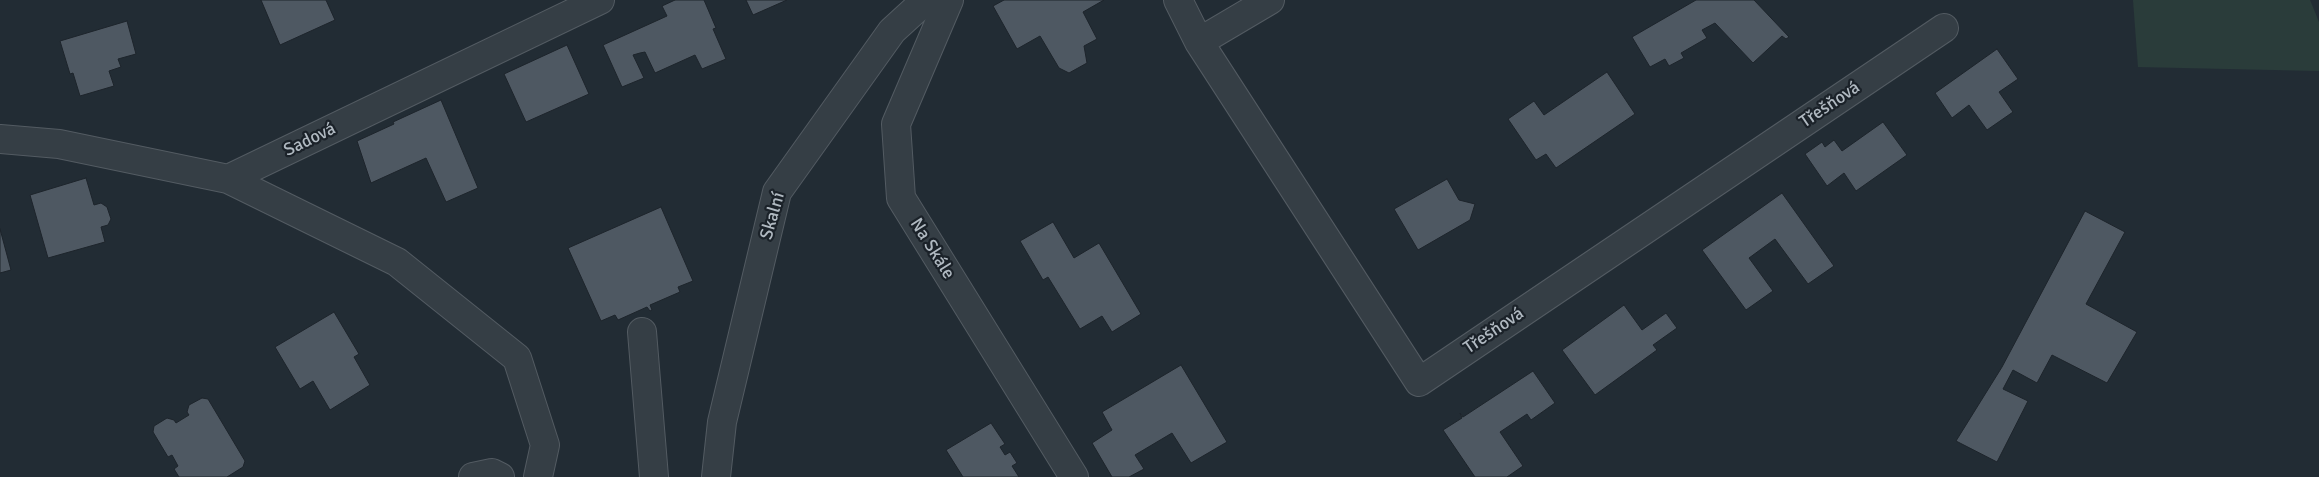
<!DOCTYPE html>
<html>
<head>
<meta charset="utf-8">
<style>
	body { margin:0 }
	canvas { display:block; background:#222c34 }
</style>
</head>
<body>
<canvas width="2319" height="477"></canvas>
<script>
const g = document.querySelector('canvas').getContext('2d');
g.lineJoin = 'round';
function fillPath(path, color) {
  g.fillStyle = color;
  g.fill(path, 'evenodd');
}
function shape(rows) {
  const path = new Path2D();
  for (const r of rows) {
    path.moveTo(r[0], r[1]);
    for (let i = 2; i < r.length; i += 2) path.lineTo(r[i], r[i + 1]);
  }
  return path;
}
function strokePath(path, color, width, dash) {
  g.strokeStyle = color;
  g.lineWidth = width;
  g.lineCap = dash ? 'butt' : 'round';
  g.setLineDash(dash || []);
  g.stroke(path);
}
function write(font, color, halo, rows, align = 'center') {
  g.font = font + ' Signika,sans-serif';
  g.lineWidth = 4.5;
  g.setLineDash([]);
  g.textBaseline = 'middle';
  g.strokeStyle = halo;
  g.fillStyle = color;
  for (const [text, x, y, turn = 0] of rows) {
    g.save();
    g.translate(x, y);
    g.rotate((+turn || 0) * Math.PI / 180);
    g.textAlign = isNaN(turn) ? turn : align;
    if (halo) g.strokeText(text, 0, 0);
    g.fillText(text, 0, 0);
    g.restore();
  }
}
const green = shape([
	[2133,0,2310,0,2319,22,2319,71,2138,67]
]);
const building = shape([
	[261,0,326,0,335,20,280,45,261,0],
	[675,0,704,0,716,28,713,29,726,59,702,69,695,55,655,73,645,52,640,53,633,55,644,78,622,87,603,45,667,16,662,6,675,0],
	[746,0,787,0,753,15,746,0],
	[1004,0,1104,0,1083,12,1097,39,1084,46,1087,63,1069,73,1059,68,1040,36,1017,49,993,6,1004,0],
	[1696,0,1754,0,1789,37,1786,39,1782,36,1753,63,1715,23,1702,30,1707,38,1681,53,1684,58,1669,66,1665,59,1650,67,1632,37,1696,0],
	[127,21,136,54,118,59,121,67,109,71,114,86,80,96,73,73,70,74,60,41,127,21],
	[567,45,589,94,526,122,504,74,567,45],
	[1997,49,2018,79,1999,92,2013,112,1987,130,1969,105,1952,118,1935,93,1997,49],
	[1607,72,1635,114,1556,168,1546,154,1536,160,1508,119,1534,101,1544,115,1607,72],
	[441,100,478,188,446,202,426,158,371,183,357,141,394,124,393,122,441,100],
	[1883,122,1907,155,1856,191,1844,173,1827,186,1805,154,1822,142,1825,147,1834,140,1842,151,1883,122],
	[86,178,94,205,101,203,107,207,111,219,108,225,101,227,105,242,48,258,30,195,86,178],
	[1447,179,1459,200,1475,204,1470,220,1418,250,1394,209,1447,179],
	[1782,193,1834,266,1808,284,1775,239,1749,258,1773,291,1746,310,1702,250,1782,193],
	[661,207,693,281,678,287,680,292,650,305,652,310,650,311,647,307,618,320,615,315,601,321,568,248,661,207],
	[2085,211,2125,232,2086,304,2137,332,2107,383,2052,355,2037,383,2013,370,2003,389,2028,401,1997,462,1956,441,2002,367,2085,211],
	[1053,222,1074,258,1099,243,1141,314,1112,332,1102,316,1080,329,1048,277,1043,280,1020,241,1053,222],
	[0,229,11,270,0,273,0,229],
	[1624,305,1642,330,1666,313,1677,328,1653,345,1657,350,1595,395,1562,350,1624,305],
	[334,312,359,354,354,357,370,385,330,410,313,381,300,389,275,347,334,312],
	[1181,365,1227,442,1191,463,1172,433,1135,455,1144,469,1129,477,1112,477,1092,443,1112,430,1102,412,1181,365],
	[1533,371,1555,403,1531,420,1527,414,1500,432,1523,466,1507,477,1475,477,1443,430,1462,418,1460,413,1463,417,1533,371],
	[202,398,208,399,245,461,243,467,227,477,179,477,174,469,178,466,172,455,168,457,153,432,154,426,167,418,174,420,176,423,189,415,187,412,189,405,202,398],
	[991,423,1005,444,1000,447,1005,455,1010,452,1017,463,1012,466,1019,477,963,477,946,450,991,423]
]);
const minor = shape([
	[949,0,896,124,901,198,1074,477],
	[1178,0,1199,42,1419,382,1944,28],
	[1199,42,1270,0],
	[0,139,59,144,228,179,397,262,517,358,545,445,538,477],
	[228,179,600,0],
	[642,332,654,477],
	[473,477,492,473,500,477],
	[716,477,722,422,777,192,892,31,926,0]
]);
const streetNames = [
	["Třešňová",1830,105,-34],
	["Sadová",310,140,-26],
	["Skalní",773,216,-74],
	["Na Skále",932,249,58],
	["Třešňová",1494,331,-34]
];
fillPath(green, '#2a3c3a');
fillPath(building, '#4e5862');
strokePath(building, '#1d242b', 1);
strokePath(minor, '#535b62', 30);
strokePath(minor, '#353e45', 28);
write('18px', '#b0b9c1', '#1b2229', streetNames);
</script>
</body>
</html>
